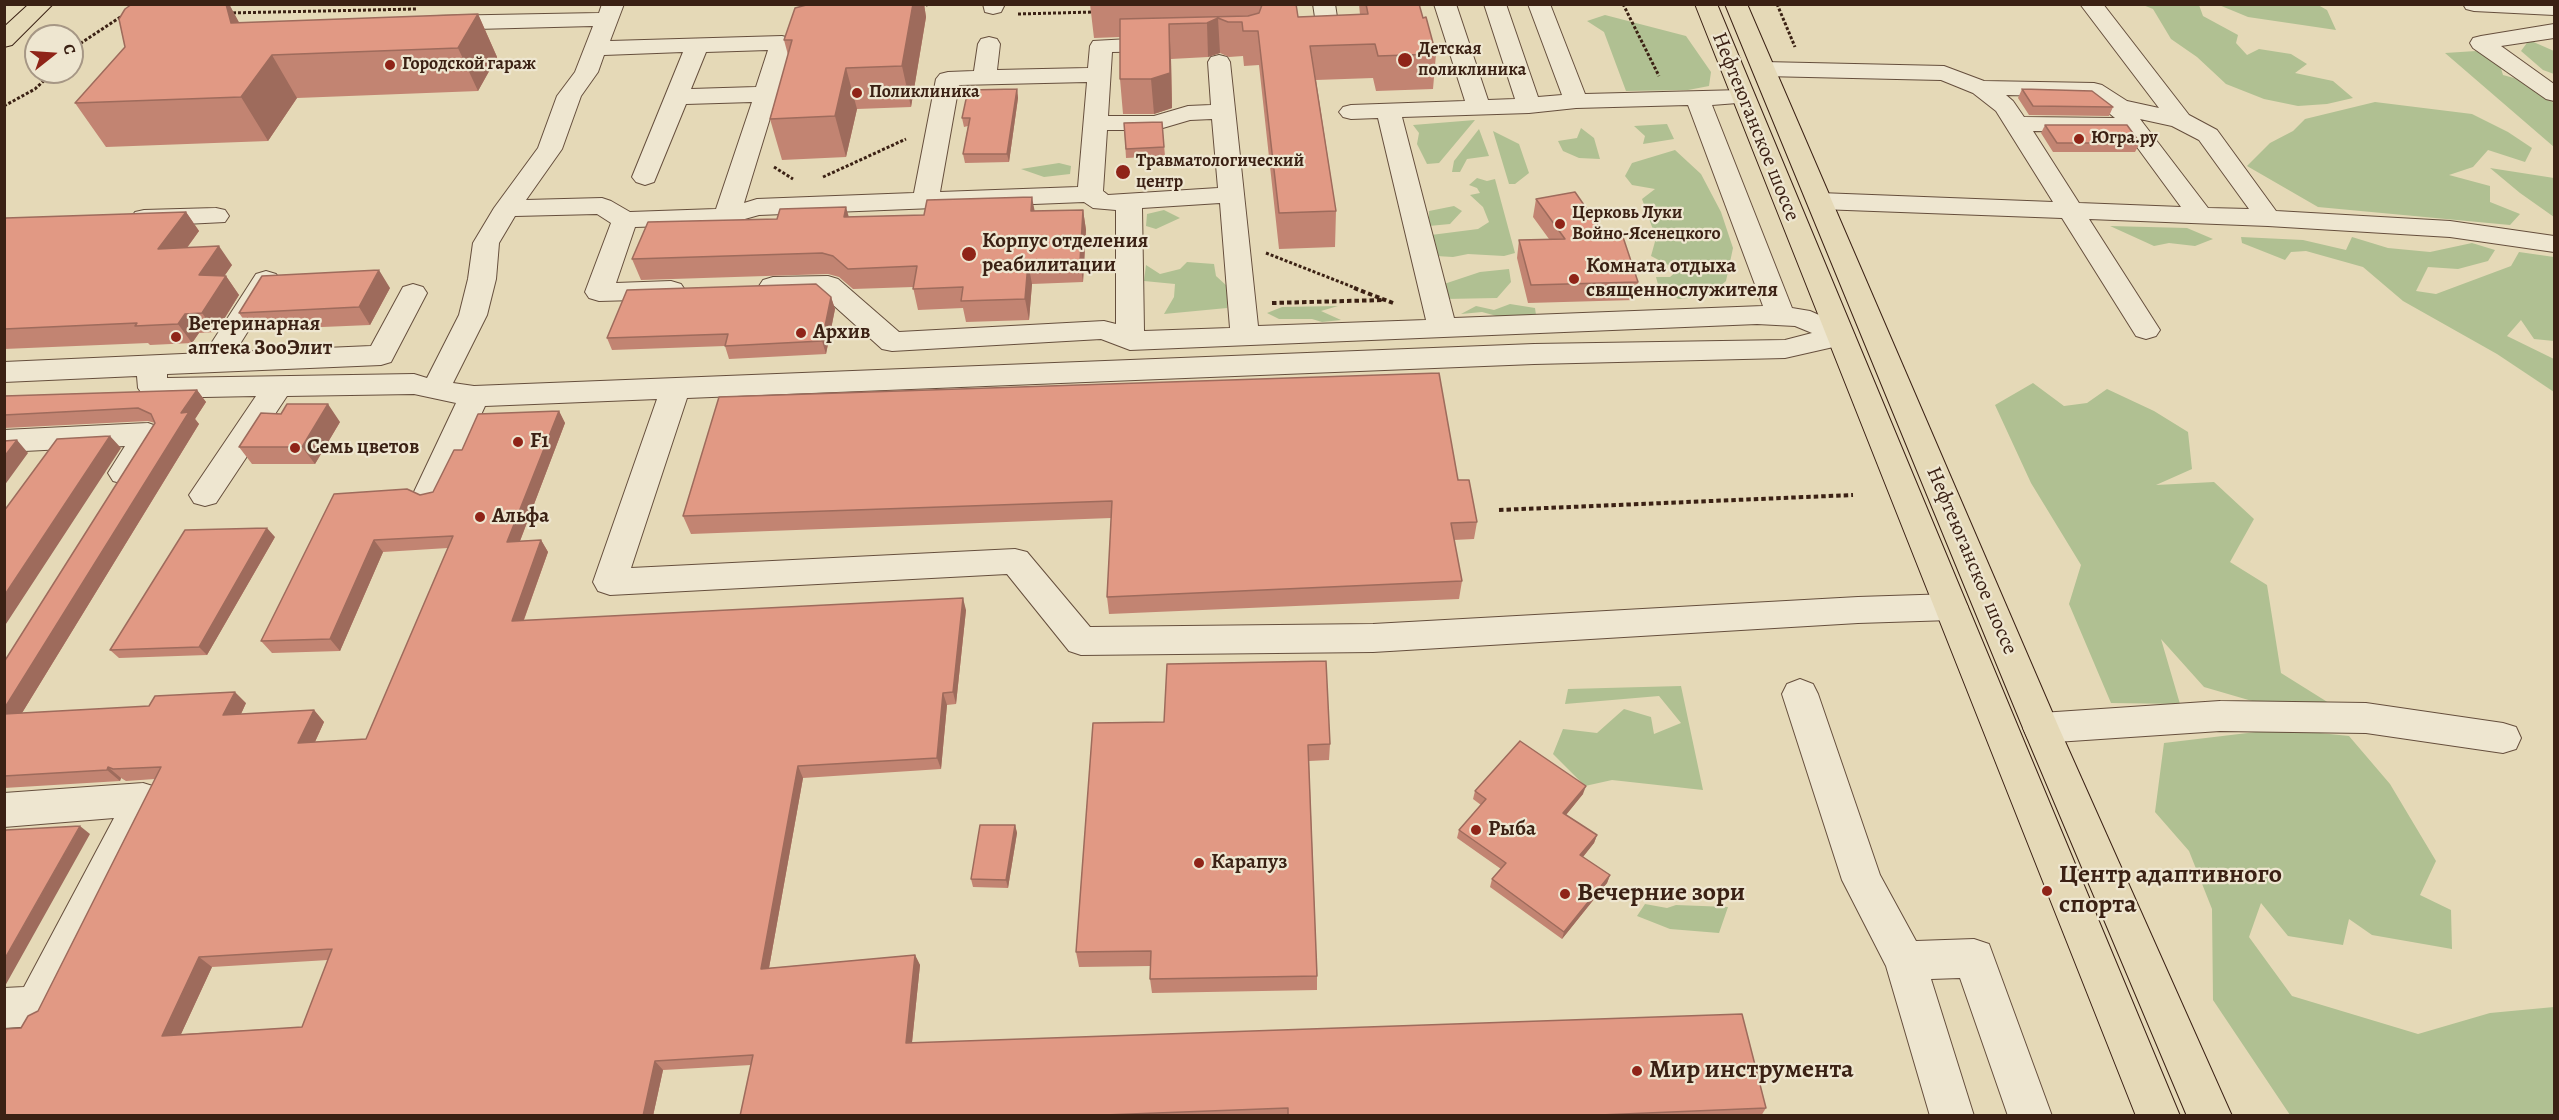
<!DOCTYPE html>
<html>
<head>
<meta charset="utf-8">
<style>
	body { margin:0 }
	#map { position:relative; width:2559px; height:1120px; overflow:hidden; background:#e5d9b7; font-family:Alegreya,serif }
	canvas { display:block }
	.frame { position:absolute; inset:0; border:6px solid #3b2114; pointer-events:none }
	.north { position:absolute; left:24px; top:24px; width:60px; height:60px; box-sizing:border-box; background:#eee6d0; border:2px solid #a69785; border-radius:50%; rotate:73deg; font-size:16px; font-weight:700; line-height:24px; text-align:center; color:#3b2114 }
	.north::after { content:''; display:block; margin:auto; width:21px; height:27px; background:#8f2418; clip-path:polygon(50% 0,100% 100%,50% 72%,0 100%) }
</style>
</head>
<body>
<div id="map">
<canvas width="2559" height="1120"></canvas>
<div class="frame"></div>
<div class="north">С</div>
</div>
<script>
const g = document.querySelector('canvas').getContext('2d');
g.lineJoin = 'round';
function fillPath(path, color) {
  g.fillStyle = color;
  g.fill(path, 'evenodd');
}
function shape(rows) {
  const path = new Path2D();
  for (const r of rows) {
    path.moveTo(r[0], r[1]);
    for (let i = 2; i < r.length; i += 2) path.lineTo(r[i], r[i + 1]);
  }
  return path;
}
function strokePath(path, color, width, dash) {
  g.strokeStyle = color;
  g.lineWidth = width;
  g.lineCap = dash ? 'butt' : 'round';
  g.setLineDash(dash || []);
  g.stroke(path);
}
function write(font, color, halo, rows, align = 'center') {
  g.font = font + ' Alegreya,serif';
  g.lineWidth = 4.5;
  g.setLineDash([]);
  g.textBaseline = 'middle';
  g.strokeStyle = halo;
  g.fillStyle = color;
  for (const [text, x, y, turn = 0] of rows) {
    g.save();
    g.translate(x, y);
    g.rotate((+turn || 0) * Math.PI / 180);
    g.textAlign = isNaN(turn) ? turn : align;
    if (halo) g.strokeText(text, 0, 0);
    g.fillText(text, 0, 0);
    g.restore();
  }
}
const green = shape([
	[2143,5,2199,5,2203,16,2238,35,2236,43,2247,55,2259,49,2291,54,2307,64,2295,73,2333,81,2353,98,2327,104,2298,106,2264,99,2226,84,2197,57,2171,39,2153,9],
	[2219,5,2318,5,2327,10,2336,30,2248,17],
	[1605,15,1686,36,1711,72,1709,86,1688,90,1626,91,1604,32,1587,21],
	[2529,40,2554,51,2554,74,2543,70,2521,51],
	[2476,51,2499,62,2503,75,2536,84,2541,96,2554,103,2554,147,2445,53],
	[2375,102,2472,114,2508,132,2532,148,2525,162,2488,150,2473,167,2449,175,2490,186,2490,202,2520,214,2510,225,2318,207,2247,166,2270,143,2293,131,2305,119],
	[1475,120,1439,163,1427,164,1417,144,1419,133,1413,125],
	[1667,124,1674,139,1643,144,1645,136,1634,126],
	[1581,128,1594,138,1600,159,1579,158,1563,151,1558,141,1577,138],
	[1479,129,1489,156,1467,159,1460,172,1452,172,1454,161],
	[1493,131,1519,144,1529,173,1515,184,1509,184],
	[1675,150,1701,174,1721,212,1733,248,1726,281,1709,296,1679,299,1660,292,1656,277,1670,277,1678,270,1651,256,1656,238,1642,199,1655,189,1632,185,1625,176,1632,163],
	[1059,163,1071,166,1070,174,1044,177,1021,169],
	[2490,168,2554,178,2554,217,2520,193],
	[1477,178,1487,181,1495,179,1515,253,1504,256,1468,254,1453,257,1436,256,1431,235,1478,229,1489,222,1483,207,1470,195,1480,193,1477,188,1469,185],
	[1454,206,1462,211,1450,224,1429,226,1429,211],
	[1164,210,1180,218,1156,229,1146,226,1147,214],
	[2110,226,2187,228,2213,239,2195,246,2169,243,2154,246],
	[2241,237,2303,240,2346,250,2352,237,2388,248,2430,252,2472,243,2495,250,2488,261,2458,269,2428,267,2416,291,2436,294,2511,266,2519,252,2554,257,2554,341,2534,339,2521,320,2507,336,2554,359,2554,392,2497,354,2403,301,2363,267,2306,251,2291,252,2285,260,2242,243],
	[1187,262,1214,264,1216,276,1227,286,1227,308,1164,314,1174,297,1175,284,1144,281,1146,265,1160,274,1180,269],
	[1509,269,1511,282,1497,298,1445,299,1444,284,1480,272],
	[1510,304,1535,308,1536,315,1504,318,1482,312,1461,314,1476,306,1494,310],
	[1338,306,1321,311,1341,320,1322,322,1312,319,1279,319,1267,313,1282,307],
	[2033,383,2064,406,2087,403,2107,389,2154,411,2188,432,2192,469,2156,485,2214,482,2254,519,2230,562,2267,585,2281,673,2337,708,2300,715,2204,687,2161,639,2180,704,2111,703,2069,604,2081,565,2031,483,1995,405],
	[1681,686,1703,790,1612,780,1585,786,1553,754,1563,729,1597,733,1624,709,1651,717,1654,734,1681,723,1659,696,1565,704,1568,689],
	[2281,729,2349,736,2390,784,2436,861,2420,895,2451,910,2452,949,2372,935,2349,919,2343,945,2288,936,2261,903,2249,937,2292,996,2418,1034,2490,1013,2554,1007,2554,1115,2290,1115,2213,1000,2212,909,2189,851,2155,812,2164,743],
	[1645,904,1667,908,1676,905,1728,907,1719,933,1670,929,1637,916]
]);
const pathFar1 = shape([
	[1623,4,1659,76],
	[1777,4,1795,47],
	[921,6,930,4],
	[228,13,416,9],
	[1018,14,1095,12],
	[72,49,122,16],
	[4,106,35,89,53,72],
	[774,167,793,179],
	[823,177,906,139],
	[1266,253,1358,289]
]);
const path = shape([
	[1354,288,1393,303],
	[1272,303,1384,300],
	[1499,510,1853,495]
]);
const minor = shape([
	[602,4,624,4,610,41,782,36,790,38,793,43,744,203,757,199,914,193,936,79,940,74,948,72,974,71,978,44,981,39,989,37,997,39,1000,44,997,70,1088,68,1090,46,1093,41,1166,37,1174,39,1177,44,1174,49,1166,51,1112,52,1108,116,1154,116,1188,106,1211,105,1208,62,1211,57,1219,55,1227,57,1230,62,1258,326,1426,320,1378,118,1351,119,1343,117,1339,112,1343,107,1351,105,1465,101,1434,4,1456,4,1488,100,1515,99,1484,4,1506,4,1538,97,1562,95,1528,4,1550,4,1585,94,1742,90,1750,92,1754,97,1750,102,1712,105,1792,308,1810,311,1851,329,1855,336,1851,343,1785,358,1534,364,687,398,631,568,1015,549,1027,552,1090,627,1373,624,1858,597,1951,594,1963,598,1968,607,1963,616,1951,620,1858,623,1373,652,1081,655,1069,651,1007,574,610,595,598,591,593,582,657,399,485,406,445,494,440,502,429,505,418,502,413,494,456,403,414,394,287,396,216,503,205,506,194,503,189,495,256,396,153,398,143,395,138,388,137,376,4,382,4,362,205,353,256,274,266,271,276,274,280,280,235,352,371,346,403,287,413,284,423,287,427,293,391,362,381,365,167,374,167,378,414,374,427,378,459,315,468,279,473,243,494,208,538,148,557,96,575,72,593,26,437,30,429,28,426,23,429,18,437,16,599,13,602,4],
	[768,50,756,87,691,89,706,52,768,50],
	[683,52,632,177,636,182,645,185,654,182,686,104,752,102,716,209,630,212,611,201,602,198,526,200,562,149,581,96,598,72,604,55,683,52],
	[1087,82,1078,187,940,192,959,85,1087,82],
	[1688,105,1763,306,1454,318,1402,117,1529,113,1576,108,1688,105],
	[1212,119,1218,188,1108,195,1103,191,1107,130,1156,130,1190,120,1212,119],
	[1084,202,1093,208,1116,210,1116,324,1104,321,899,332,838,279,828,276,773,277,763,280,759,286,763,292,773,295,821,294,882,349,892,351,1101,339,1130,350,1757,324,1795,326,1812,333,1785,340,1534,344,474,386,453,383,487,315,496,279,499,243,515,216,597,214,611,223,585,292,589,298,599,301,671,299,681,296,685,290,681,284,671,281,616,283,635,227,727,224,759,215,1084,202],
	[1220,203,1230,328,1144,331,1142,208,1220,203],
	[983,4,1005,4,1001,12,993,14,985,12,983,4],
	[1313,4,1335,4,1340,37,1337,42,1329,44,1321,42,1318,37,1313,4],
	[2080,4,2103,4,2189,115,2217,130,2276,211,2450,221,2554,236,2554,252,2450,237,2268,226,2089,219,2160,330,2156,336,2146,339,2136,336,2062,218,1820,209,1811,206,1807,201,1811,196,1820,193,2053,202,1996,111,1973,93,1941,80,1764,76,1756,74,1752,69,1756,64,1764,62,1944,66,1984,81,2094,83,2102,85,2127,101,2159,108,2080,4],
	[2006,95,2089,97,2115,118,2024,117,2013,101,2006,95],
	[2140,119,2172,126,2199,140,2249,209,2208,208,2140,119],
	[2033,131,2126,132,2181,207,2079,203,2033,131],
	[2463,4,2554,4,2554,15,2474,11,2466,9,2463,4],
	[2554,24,2554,38,2501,46,2554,84,2554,101,2546,99,2473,48,2470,43,2473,38,2481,36,2554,24],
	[216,208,225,210,229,216,225,222,144,226,135,224,131,218,135,212,144,210,216,208],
	[148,423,159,427,163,434,135,481,124,484,113,481,108,473,125,446,4,452,4,430,148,423],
	[1800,679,1813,684,1818,694,1880,875,1916,941,1974,939,1989,944,2052,1116,2008,1116,1960,978,1931,979,1974,1116,1930,1116,1886,966,1842,880,1782,694,1787,684,1800,679],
	[2220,701,2366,703,2503,723,2516,727,2521,738,2516,749,2503,753,2366,733,2220,731,2041,743,2028,739,2023,728,2028,717,2041,713,2220,701],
	[143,783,156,787,162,799,51,1020,36,1026,4,1028,4,988,24,987,114,818,4,827,4,793,143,783]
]);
const major = shape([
	[29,4,53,4,12,45,4,47,4,27,29,4],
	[1695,4,1717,4,2180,1116,2136,1116,1695,4],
	[1725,4,1747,4,2059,728,2232,1116,2187,1116,2023,728,1725,4]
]);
const wall = shape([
	[132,4,229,4,239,23,478,14,497,57,478,91,297,98,268,141,106,147,75,103,125,47],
	[810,4,924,4,926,17,911,107,857,109,846,157,782,160,770,119,788,55,784,40],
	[1090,4,1296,4,1298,17,1360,15,1359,4,1419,4,1423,18,1436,54,1433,89,1376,91,1373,78,1316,80,1336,211,1335,247,1279,249,1259,65,1244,66,1243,56,1229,57,1220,53,1208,57,1171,59,1172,108,1154,114,1123,114,1120,79,1120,37,1094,38],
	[1017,89,1018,98,1009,162,965,163,963,154,968,126,964,127,962,118],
	[2022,89,2113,107,2109,116,2029,115,2018,98],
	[1162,122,1165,156,1126,158,1124,123],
	[2045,125,2140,143,2135,152,2053,152,2041,133],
	[1536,199,1638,282,1634,300,1528,303,1517,258,1519,240,1549,239,1533,217],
	[1083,210,1086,230,1083,282,1032,284,1029,320,966,322,963,308,918,310,913,287,853,289,839,277,828,274,641,280,632,259,849,217],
	[186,212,199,231,187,248,232,265,224,276,226,276,239,295,216,332,199,333,192,343,150,345,148,343,4,349,4,220],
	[390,288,370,325,251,330,239,313],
	[831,297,835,309,826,354,729,359,725,346,612,350,607,338],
	[197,390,206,402,195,419,199,424,22,713,246,703,241,714,314,710,324,722,315,742,366,739,448,548,383,552,340,651,272,653,261,641,420,495,433,492,462,450,559,411,565,423,520,541,541,540,548,552,524,620,966,610,956,704,947,705,941,769,803,778,769,968,915,955,920,965,912,1042,1766,1108,1761,1116,740,1116,751,1065,663,1070,653,1116,4,1116,21,1028,38,1011,155,779,126,781,121,778,120,781,4,788,4,662,155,423,148,421,4,428,4,396],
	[328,960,302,1027,181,1034,212,967],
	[340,422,315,464,252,464,239,447],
	[1458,480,1477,522,1474,539,1454,540,1462,581,1459,599,1109,614,1107,597,1111,518,691,534,683,516],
	[275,537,207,655,119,658,110,650],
	[1093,723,1330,744,1329,760,1309,761,1317,976,1317,990,1152,993,1150,979,1150,966,1079,967,1076,952],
	[1475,791,1583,794,1566,815,1597,835,1594,843,1583,857,1610,875,1607,883,1562,939,1490,887,1492,879,1501,869,1457,838,1459,830,1481,805,1473,799],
	[1015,825,1017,833,1008,888,973,887,971,879]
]);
const shadedWall = shape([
	[225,4,229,4,246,35,231,23],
	[913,4,924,4,926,17,911,107,902,66],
	[478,14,497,57,478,91,458,48],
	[1218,18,1220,53,1208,57,1207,23],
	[1169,24,1171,59,1172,108,1154,114,1151,79],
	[272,55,297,98,268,141,241,97],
	[846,68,857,109,846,157,835,116],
	[1017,89,1018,98,1009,162,1007,154],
	[1032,197,1036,218,1031,211],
	[846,207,852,228,844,217],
	[1083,210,1086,230,1083,282,1080,261],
	[186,212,199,231,172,268,158,249],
	[219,246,232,265,212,294,199,275],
	[1028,263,1032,284,1029,320,1025,299],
	[379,270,390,288,370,325,359,307],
	[226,276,239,295,216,332,202,313],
	[831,297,835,309,826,354,822,341],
	[185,314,199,333,192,343,178,324],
	[197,390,206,402,195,419,199,424,14,726,4,718,4,709,181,413],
	[328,404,340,422,315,464,302,447],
	[559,411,565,423,515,554,507,542],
	[110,436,121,448,4,627,4,596],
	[17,440,28,453,4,486,4,457],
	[267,528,275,537,207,655,199,647],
	[374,540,383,552,340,651,330,639],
	[541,540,548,552,519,633,512,621],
	[963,598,966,610,956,704,953,692],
	[235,692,246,703,235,727,223,715],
	[943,693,947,705,941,769,937,758],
	[314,710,324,722,309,755,298,743],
	[798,766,803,778,767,979,761,969],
	[108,767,121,778,120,781,107,770],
	[1586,786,1583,794,1561,821,1563,813],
	[1015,825,1017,833,1008,888,1006,880],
	[80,826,90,834,5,986,4,985,4,960],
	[1597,835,1594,843,1578,863,1580,855],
	[1610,875,1607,883,1562,939,1564,932],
	[915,955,920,965,911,1052,906,1043],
	[199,957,212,967,176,1045,162,1036],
	[655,1061,663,1070,653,1116,643,1116]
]);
const building = shape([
	[132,4,226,4,231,23,478,14,458,48,272,55,241,97,75,103,125,47,119,19,125,9,132,4],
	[810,4,913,4,902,66,846,68,835,116,770,119,792,40,784,40,795,8,810,4],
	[1261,4,1296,4,1298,17,1368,14,1366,4,1419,4,1423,18,1426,17,1436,54,1378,56,1375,44,1310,46,1336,211,1279,213,1258,31,1243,31,1242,22,1228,22,1218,18,1207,23,1169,24,1170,73,1151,79,1120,79,1120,19,1248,16,1259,13,1262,5,1261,4],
	[1017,89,1007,154,963,154,970,118,962,118,968,90,1017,89],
	[2022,89,2092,91,2113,107,2033,106,2022,89],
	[1162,122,1164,147,1126,149,1124,123,1162,122],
	[2045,125,2127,125,2140,143,2057,143,2045,125],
	[1575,192,1607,238,1623,237,1638,282,1531,285,1519,240,1565,239,1536,199,1575,192],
	[1032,197,1031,211,1083,210,1080,261,1028,263,1025,299,961,301,963,287,913,289,917,266,848,269,833,256,822,253,632,259,648,222,777,219,780,209,846,207,844,217,924,215,927,200,1032,197],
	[186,212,158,249,219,246,199,275,226,276,202,313,185,314,178,324,135,326,137,323,4,329,4,220,6,218,186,212],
	[379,270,359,307,239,313,262,276,379,270],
	[816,284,831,297,822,341,725,346,728,334,607,338,627,290,816,284],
	[1439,373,1458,480,1469,480,1477,522,1451,523,1462,581,1107,597,1112,501,683,516,719,397,1439,373],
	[197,390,181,413,189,412,4,709,4,662,155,423,151,414,138,408,4,415,4,396,197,390],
	[287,404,328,404,302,447,239,447,261,413,281,414,287,404],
	[559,411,507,542,541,540,512,621,963,598,953,692,943,693,937,758,798,766,761,969,915,955,906,1043,1742,1014,1766,1108,1576,1116,1288,1116,1288,1108,1078,1116,740,1116,753,1055,655,1061,643,1116,4,1116,4,1029,21,1028,28,1016,38,1011,161,767,113,769,108,767,107,770,4,776,4,714,149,706,155,696,235,692,223,715,314,710,298,743,366,739,453,536,374,540,330,639,261,641,334,494,407,489,420,495,433,492,454,450,462,450,478,414,559,411],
	[332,949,302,1027,162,1036,199,957,332,949],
	[110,436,4,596,4,511,57,439,110,436],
	[17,440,4,457,4,441,17,440],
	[267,528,199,647,110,650,185,530,267,528],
	[1326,661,1330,744,1308,745,1317,976,1150,979,1151,951,1076,952,1093,723,1164,722,1167,664,1326,661],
	[1520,741,1586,786,1563,813,1597,835,1580,855,1610,875,1564,932,1492,879,1506,863,1459,830,1486,799,1475,791,1520,741],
	[980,825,1015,825,1006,880,971,879,980,825],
	[80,826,4,960,4,833,6,830,80,826]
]);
const markers = [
	[1405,60,8,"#8f2418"],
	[390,65,6,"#8f2418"],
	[857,93,6,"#8f2418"],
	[2079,139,6,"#8f2418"],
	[1123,172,8,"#8f2418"],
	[1560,224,6,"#8f2418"],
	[969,254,8,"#8f2418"],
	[1574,279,6,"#8f2418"],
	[801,333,6,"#8f2418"],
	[176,337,6,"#8f2418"],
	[518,442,6,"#8f2418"],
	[295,448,6,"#8f2418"],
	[480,517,6,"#8f2418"],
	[1476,830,6,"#8f2418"],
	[1199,863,6,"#8f2418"],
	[2047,891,6,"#8f2418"],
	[1565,894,6,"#8f2418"],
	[1637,1071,6,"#8f2418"]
];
const farPoinames = [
	["Детская",1418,50],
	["поликлиника",1418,71],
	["Городской гараж",402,65],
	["Поликлиника",869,93],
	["Югра.ру",2091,139],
	["Травматологический",1136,162],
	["центр",1136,183],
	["Церковь Луки",1572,214],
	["Войно-Ясенецкого",1572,235]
];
const streetNames = [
	["Нефтеюганское шоссе",1755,127,68],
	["Нефтеюганское шоссе",1971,561,67]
];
const poiNames = [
	["Корпус отделения",982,242],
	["реабилитации",982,266],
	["Комната отдыха",1586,267],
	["священнослужителя",1586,291],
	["Ветеринарная",188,325],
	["аптека ЗооЭлит",188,349],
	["Архив",813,333],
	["F1",530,442],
	["Семь цветов",307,448],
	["Альфа",492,517],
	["Рыба",1488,830],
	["Карапуз",1211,863]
];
const nearPoinames = [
	["Центр адаптивного",2059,876],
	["спорта",2059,906],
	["Вечерние зори",1577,894],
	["Мир инструмента",1649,1071]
];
fillPath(green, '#b0c092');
strokePath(minor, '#664f3d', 2);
strokePath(major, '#3b2114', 2);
strokePath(pathFar1, '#3b2114', 3, [3, 2]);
strokePath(path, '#3b2114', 4, [4.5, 3]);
fillPath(minor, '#eee6d0');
fillPath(major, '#e5d9b7');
fillPath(wall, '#c28472');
fillPath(shadedWall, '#9e6b5c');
fillPath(building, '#e19984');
strokePath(building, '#9e6b5c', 1.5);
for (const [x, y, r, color] of markers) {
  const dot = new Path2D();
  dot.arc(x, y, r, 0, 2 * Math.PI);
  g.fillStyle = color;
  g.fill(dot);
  strokePath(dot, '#eee6d0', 2);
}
write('bold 18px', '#3b2114', '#eee6d0', farPoinames, 'left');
write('21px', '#3b2114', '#eee6d0', streetNames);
write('bold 21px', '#3b2114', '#eee6d0', poiNames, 'left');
write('bold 26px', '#3b2114', '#eee6d0', nearPoinames, 'left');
</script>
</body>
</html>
